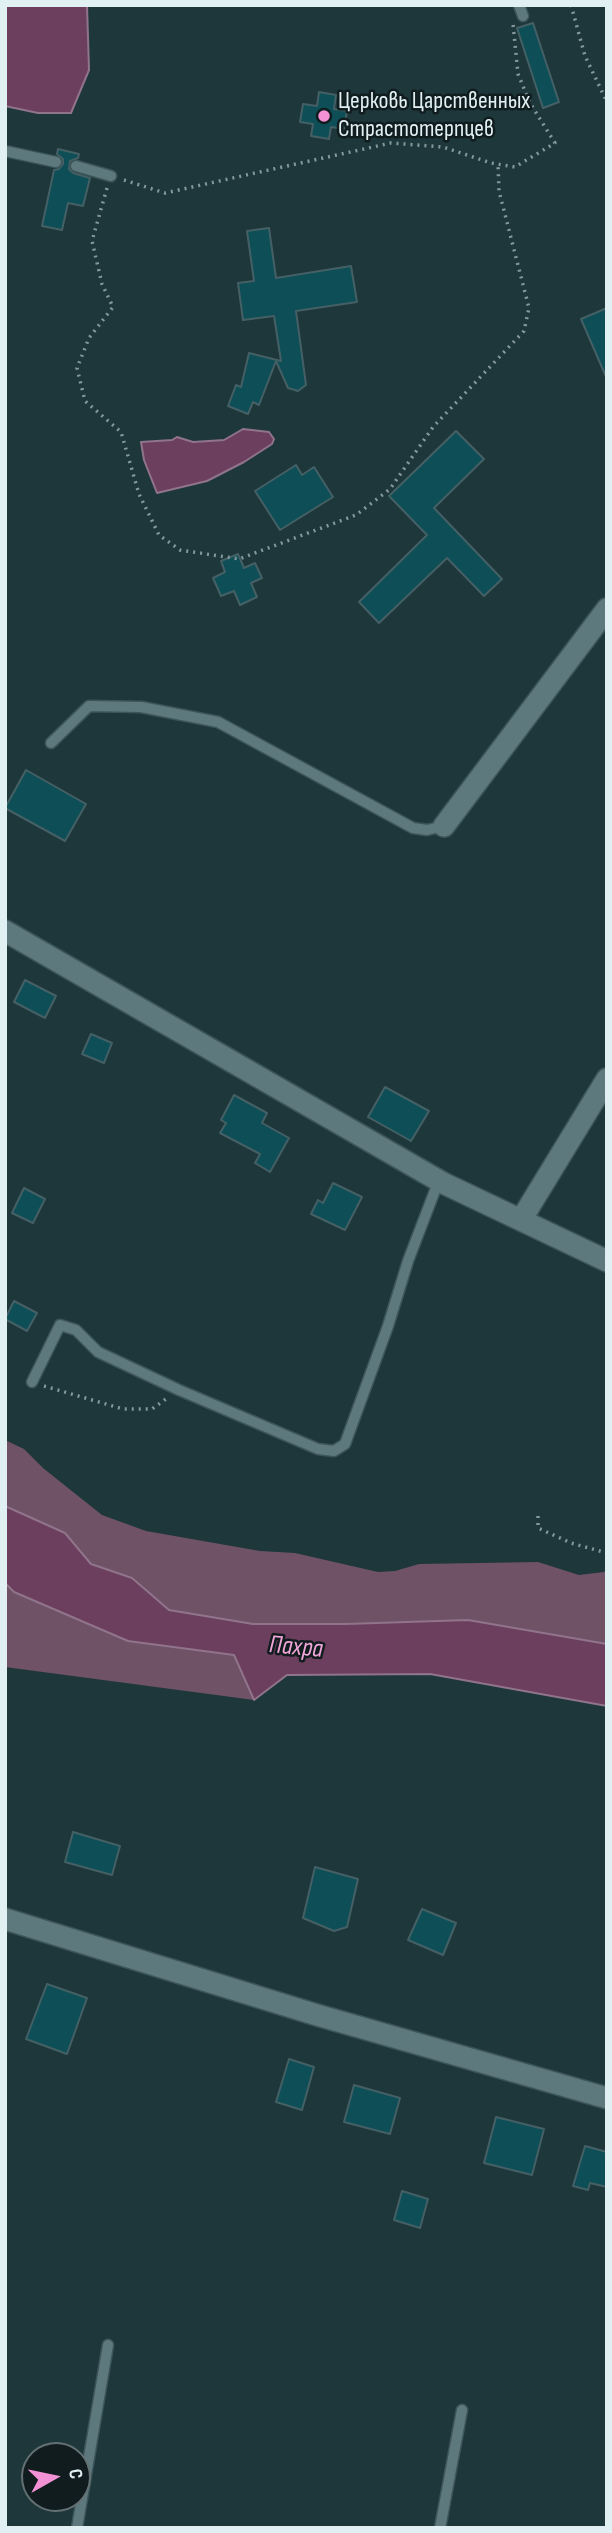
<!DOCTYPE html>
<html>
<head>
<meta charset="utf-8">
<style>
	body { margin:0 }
	#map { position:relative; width:612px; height:2533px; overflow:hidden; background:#1d373b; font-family:"Sofia Sans Condensed",sans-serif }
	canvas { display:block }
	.frame { position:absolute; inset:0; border:7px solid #e1f0f3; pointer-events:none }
	.north { position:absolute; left:21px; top:2442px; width:70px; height:70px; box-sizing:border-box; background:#111c1e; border:2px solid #647173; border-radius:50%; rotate:81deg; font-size:19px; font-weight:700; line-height:28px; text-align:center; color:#e1f0f3 }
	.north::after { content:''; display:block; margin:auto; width:24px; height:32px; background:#f391d5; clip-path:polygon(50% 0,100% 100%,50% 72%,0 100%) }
</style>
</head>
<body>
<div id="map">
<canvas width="612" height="2533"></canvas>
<div class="frame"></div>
<div class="north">С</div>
</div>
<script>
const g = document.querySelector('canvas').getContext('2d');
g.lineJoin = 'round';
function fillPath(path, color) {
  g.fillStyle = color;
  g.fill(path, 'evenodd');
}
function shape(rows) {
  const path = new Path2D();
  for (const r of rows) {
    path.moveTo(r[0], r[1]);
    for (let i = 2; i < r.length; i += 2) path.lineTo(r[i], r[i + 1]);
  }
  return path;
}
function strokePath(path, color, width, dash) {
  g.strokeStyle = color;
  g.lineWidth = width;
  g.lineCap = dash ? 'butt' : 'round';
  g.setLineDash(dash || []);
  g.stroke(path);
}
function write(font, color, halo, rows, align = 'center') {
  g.font = font + ' "Sofia Sans Condensed",sans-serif';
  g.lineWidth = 5;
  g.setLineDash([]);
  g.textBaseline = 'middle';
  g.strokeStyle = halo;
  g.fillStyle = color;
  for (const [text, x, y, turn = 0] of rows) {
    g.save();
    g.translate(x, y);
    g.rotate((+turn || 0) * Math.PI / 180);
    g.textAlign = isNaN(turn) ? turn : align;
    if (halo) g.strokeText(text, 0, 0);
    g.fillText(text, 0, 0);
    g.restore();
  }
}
const green = shape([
	[5,1440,24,1449,43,1468,102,1515,146,1531,260,1551,295,1553,378,1572,395,1571,419,1564,538,1562,579,1575,604,1572,607,1569,607,1644,468,1620,346,1624,253,1624,169,1610,132,1578,91,1564,64,1533,5,1506],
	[5,1583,14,1592,128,1641,234,1655,254,1700,5,1667]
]);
const water = shape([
	[5,5,87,5,89,70,71,113,38,113,5,106,5,5],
	[243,429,269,432,274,439,272,444,244,462,207,481,157,493,144,460,141,442,172,440,177,437,193,442,224,440,243,429],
	[5,1506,65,1533,91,1564,132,1578,169,1610,253,1624,346,1624,468,1620,607,1644,607,1706,430,1674,287,1675,254,1700,234,1655,128,1641,14,1592,5,1583,5,1506]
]);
const building = shape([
	[533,23,559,102,543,108,517,28,533,23],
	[319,92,336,95,334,109,347,111,344,129,331,127,329,139,311,136,313,124,300,122,303,104,317,106,319,92],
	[58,149,79,154,78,158,70,161,69,169,73,173,90,178,83,206,68,203,62,230,42,226,54,170,59,169,63,164,63,159,57,154,58,149],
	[269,228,276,278,351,266,357,302,296,311,306,385,298,391,288,388,276,361,259,405,253,402,248,414,228,406,236,385,241,387,249,353,281,361,274,316,243,320,238,283,254,281,247,231,269,228],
	[607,308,607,379,581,319,607,308],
	[456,431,484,459,434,508,502,579,484,596,447,558,379,623,359,602,427,535,389,496,456,431],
	[296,465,302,475,314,467,333,497,280,530,255,491,296,465],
	[238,554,244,568,255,563,262,578,251,583,257,597,240,605,234,591,221,596,213,578,225,572,221,561,238,554],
	[26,770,86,804,65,841,5,808,26,770],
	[25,980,56,996,45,1018,14,1002,25,980],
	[91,1034,112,1043,104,1063,82,1054,91,1034],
	[385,1087,429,1111,411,1141,368,1117,385,1087],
	[234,1095,267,1113,262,1123,289,1138,270,1172,255,1163,260,1154,220,1133,226,1123,221,1120,234,1095],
	[333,1183,362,1197,345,1230,311,1214,318,1200,323,1203,333,1183],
	[24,1188,45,1199,33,1223,12,1213,24,1188],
	[14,1301,37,1313,27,1331,5,1319,14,1301],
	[73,1832,120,1846,112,1875,65,1862,73,1832],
	[315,1867,358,1879,347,1927,334,1931,303,1918,315,1867],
	[422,1909,456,1923,443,1955,408,1940,422,1909],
	[47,1984,87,1998,67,2054,26,2039,47,1984],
	[289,2059,314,2067,302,2110,276,2102,289,2059],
	[354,2085,400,2098,390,2134,344,2122,354,2085],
	[496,2117,544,2129,532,2175,484,2163,496,2117],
	[585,2146,607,2152,607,2187,590,2183,588,2190,573,2186,585,2146],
	[402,2191,428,2199,420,2228,394,2220,402,2191]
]);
const path = shape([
	[571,5,585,56,607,102],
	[124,180,165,193,391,143,443,147,491,163,515,167,555,143,530,103,518,74,513,24],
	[107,188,92,241,102,284,113,307,89,338,77,368,85,401,121,432,139,494,159,535,180,550,239,559,356,515,390,489,433,427,524,331,529,308,499,191,498,164],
	[44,1386,123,1409,152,1409,166,1399],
	[538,1516,538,1528,571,1543,607,1553]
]);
const lane = shape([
	[519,5,523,16],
	[5,151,56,162],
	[76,166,111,176],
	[51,743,89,706,141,707,218,722,413,828,427,830,444,826],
	[32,1382,60,1325,76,1330,98,1352,179,1390,318,1449,334,1451,345,1444,388,1326,408,1261,439,1180],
	[77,2528,108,2345],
	[440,2528,462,2410]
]);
const street = shape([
	[444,826,607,609],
	[5,931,443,1183,607,1261],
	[521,1220,607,1079],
	[5,1919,317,2015,607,2098]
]);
const markers = [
	[324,116,7,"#f391d5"]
];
const poiNames = [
	["Церковь Царственных",338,102],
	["Страстотерпцев",338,130]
];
const waterNames = [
	["Пахра",296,1648,5]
];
fillPath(green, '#6f5265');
fillPath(water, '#6d3f5f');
strokePath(water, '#90748b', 2);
fillPath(building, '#0d4e57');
strokePath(building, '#456065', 2);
strokePath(lane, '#3d5558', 13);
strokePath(street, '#3d5558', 24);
strokePath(path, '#85999d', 3.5, [2, 5]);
strokePath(lane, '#5e797e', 10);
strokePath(street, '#5e797e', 21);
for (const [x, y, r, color] of markers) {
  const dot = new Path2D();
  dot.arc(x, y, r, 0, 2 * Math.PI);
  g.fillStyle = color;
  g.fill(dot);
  strokePath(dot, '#111c1e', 2.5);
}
write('24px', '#e1f0f3', '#111c1e', poiNames, 'left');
write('italic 26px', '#f0a6d8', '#111c1e', waterNames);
</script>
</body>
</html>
